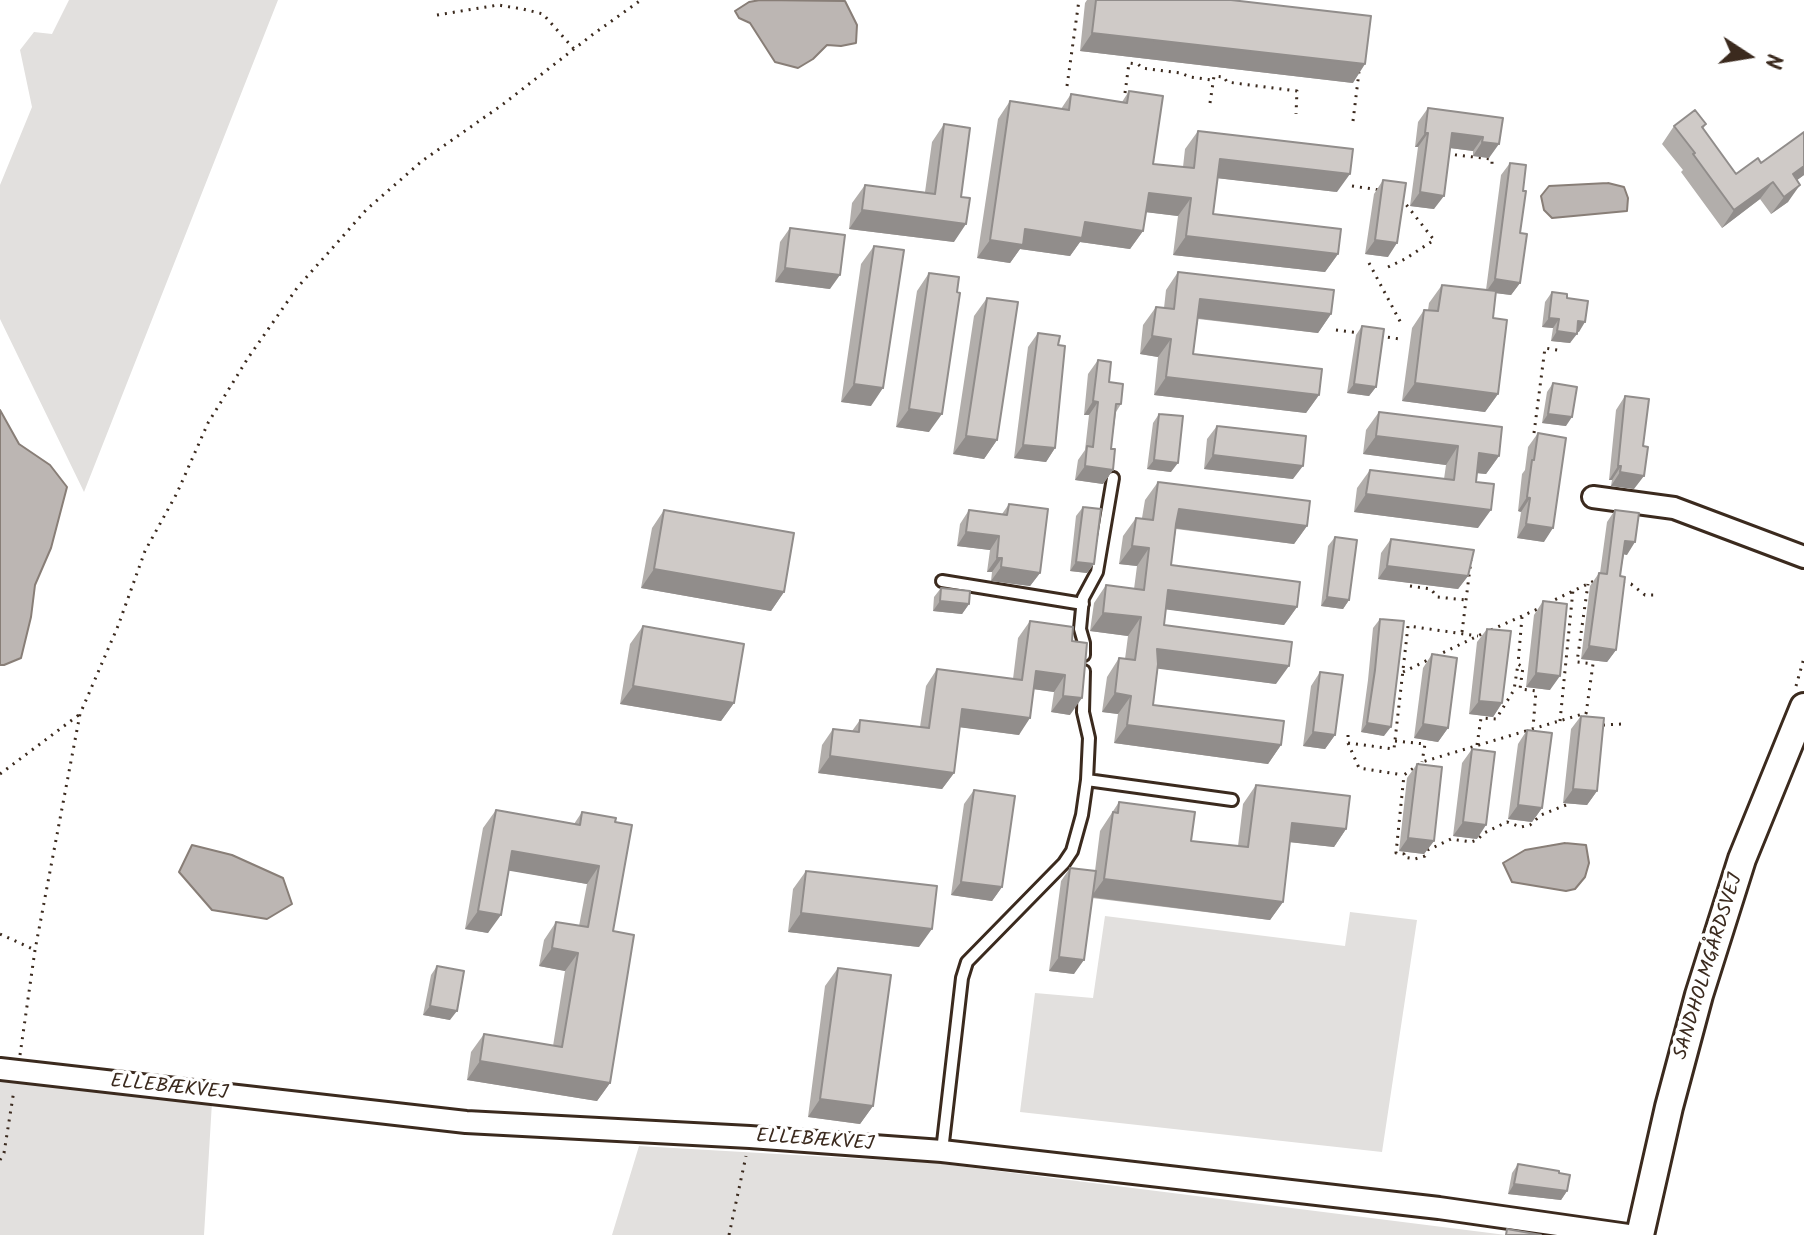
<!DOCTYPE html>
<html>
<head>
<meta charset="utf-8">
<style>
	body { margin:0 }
	#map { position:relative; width:1804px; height:1235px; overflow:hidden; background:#fff; font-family:Kalam,sans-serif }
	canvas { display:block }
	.north { position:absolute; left:1708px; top:16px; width:80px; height:80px; -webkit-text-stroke:6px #fff; paint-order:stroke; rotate:102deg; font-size:22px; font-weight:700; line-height:32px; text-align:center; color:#3b2a1e }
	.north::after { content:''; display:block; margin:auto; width:28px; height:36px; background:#3b2a1e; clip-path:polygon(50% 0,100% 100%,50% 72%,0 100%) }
</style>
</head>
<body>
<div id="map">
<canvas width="1804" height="1235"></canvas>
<div class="north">N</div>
</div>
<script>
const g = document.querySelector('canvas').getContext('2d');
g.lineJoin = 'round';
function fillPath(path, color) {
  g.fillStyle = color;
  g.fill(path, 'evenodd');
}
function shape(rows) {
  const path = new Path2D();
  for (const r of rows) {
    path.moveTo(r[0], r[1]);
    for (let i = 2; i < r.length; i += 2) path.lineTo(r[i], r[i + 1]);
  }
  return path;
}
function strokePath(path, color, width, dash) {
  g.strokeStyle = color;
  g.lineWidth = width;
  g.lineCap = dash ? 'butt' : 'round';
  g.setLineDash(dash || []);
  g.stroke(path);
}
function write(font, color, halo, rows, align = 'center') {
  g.font = font + ' Kalam,sans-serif';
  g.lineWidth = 7;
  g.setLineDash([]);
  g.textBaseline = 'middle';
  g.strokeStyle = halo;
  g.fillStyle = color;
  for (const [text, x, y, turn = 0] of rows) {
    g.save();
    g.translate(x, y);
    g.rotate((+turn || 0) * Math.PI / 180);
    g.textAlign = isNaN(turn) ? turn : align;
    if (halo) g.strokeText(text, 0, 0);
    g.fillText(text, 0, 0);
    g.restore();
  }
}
const green = shape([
	[69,0,278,0,84,492,0,319,0,185,32,107,20,50,34,32,52,34],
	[1350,912,1417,920,1382,1152,1020,1112,1035,993,1093,998,1105,916,1345,946],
	[0,1076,212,1102,204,1235,0,1235],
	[639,1146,934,1163,1506,1235,612,1235]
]);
const water = shape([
	[760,0,845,1,857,25,856,43,841,46,827,45,813,59,798,68,775,62,750,23,739,18,735,11,749,2,760,0],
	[1608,183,1624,187,1628,198,1627,211,1552,218,1544,210,1541,196,1549,186,1608,183],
	[0,410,19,444,50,465,67,487,51,548,35,585,31,617,21,658,4,665,0,665,0,410],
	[1565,843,1586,845,1589,863,1585,877,1575,889,1566,891,1512,882,1503,863,1525,850,1565,843],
	[192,845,232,855,283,878,292,904,267,919,212,910,179,872,192,845]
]);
const path = shape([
	[437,15,498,5,523,9,543,14,574,49],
	[1067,86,1079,0],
	[1125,93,1129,63,1138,64,1142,68,1181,73,1190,77,1212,80],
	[1210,103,1214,76,1224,77,1227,82,1297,91,1296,114],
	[1353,121,1359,72],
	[1447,154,1492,159,1492,165],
	[1352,186,1380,190],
	[1369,263,1402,325],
	[1388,267,1405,259,1434,240,1401,198],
	[1336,330,1360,333],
	[1380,336,1400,339],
	[1534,433,1545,348,1563,351],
	[1623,583,1631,584,1645,595,1659,595],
	[1410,586,1431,589,1437,597,1466,600],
	[1548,603,1596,580],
	[1522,617,1518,664,1523,667,1520,689,1536,691,1533,728],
	[1491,630,1542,607],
	[1462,632,1471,560],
	[1436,656,1484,633],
	[1403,672,1430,659],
	[1796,686,1804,658],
	[1586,714,1593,664,1577,662,1588,584],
	[1560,721,1573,590],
	[1603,725,1623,724],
	[1348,735,1348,743,1359,768,1403,775],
	[1395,741,1425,744,1422,762],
	[1348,743,1394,749,1408,626,1478,636],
	[1477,745,1481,718,1496,719,1514,690,1518,664],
	[0,774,80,714],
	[1566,805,1541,815,1530,825,1521,827,1507,822,1484,833,1477,840,1471,842,1451,839,1428,850,1425,856,1415,859,1404,857,1404,854,1396,853,1404,775,1422,762,1586,713],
	[0,934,35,950],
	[20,1055,35,950,80,714,118,626,145,551,177,493,208,423,248,358,297,288,366,210,422,161,502,105,592,35,641,0],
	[0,1160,4,1153,14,1090],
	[729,1235,746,1156]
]);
const service = shape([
	[942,581,1083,604],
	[1084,655,1084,643,1080,629,1083,598,1097,572,1113,478],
	[1087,780,1232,800],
	[942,1151,962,978,967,962,1064,863,1072,851,1082,815,1087,780,1089,738,1083,712,1084,671]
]);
const minor = shape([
	[1593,497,1674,508,1804,557],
	[0,1069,466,1122,750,1137,942,1151,1439,1208,1628,1235]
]);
const tertiary = shape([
	[1640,1235,1669,1107,1699,995,1742,859,1804,707]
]);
const wall = shape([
	[1087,0,1231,0,1353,83,1080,51,1085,3],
	[1129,91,1153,164,1183,167,1185,149,1198,131,1337,192,1217,178,1213,214,1338,254,1325,272,1173,255,1178,216,1146,212,1143,231,1130,249,1080,242,1070,256,1020,249,1010,263,977,258,998,119,1010,101,1061,109,1071,94,1122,102],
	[1428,108,1503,118,1489,158,1473,156,1473,151,1450,148,1434,209,1410,206,1418,147,1415,147,1418,122],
	[944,124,954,242,849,229,852,203,865,185,925,192,932,142],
	[1706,124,1703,129,1736,174,1761,163,1804,132,1804,175,1797,180,1788,202,1771,214,1760,199,1722,228,1681,172,1683,170,1662,144,1674,126],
	[1510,163,1523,191,1520,233,1520,283,1511,295,1496,293,1493,318,1498,394,1485,412,1402,401,1412,328,1424,310,1428,310,1429,303,1442,285,1486,290,1501,175],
	[1383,180,1388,257,1365,254,1374,194],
	[790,228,830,289,775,282,780,242],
	[874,246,871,406,841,402,861,264],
	[1178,272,1331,314,1318,333,1198,319,1193,354,1319,395,1306,413,1154,395,1158,357,1140,354,1143,325,1156,307,1164,308,1166,290],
	[929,273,929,432,896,427,917,291],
	[1552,292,1567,298,1579,332,1577,331,1570,343,1551,341,1553,328,1542,327,1545,302],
	[987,298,997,440,984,459,953,454,974,316],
	[1362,326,1376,387,1369,396,1347,393,1356,335],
	[1038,333,1058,345,1055,448,1046,462,1014,458,1028,347],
	[1098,360,1121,404,1116,412,1111,449,1113,470,1103,484,1075,480,1078,460,1085,450,1089,415,1084,415,1088,374],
	[1553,383,1566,426,1542,423,1547,392],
	[1625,396,1634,489,1611,486,1612,480,1609,480,1616,410],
	[1379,412,1499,456,1486,474,1477,473,1476,482,1478,528,1354,512,1357,488,1370,470,1444,479,1446,465,1363,454,1366,430],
	[1159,414,1171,472,1147,469,1153,423],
	[1217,426,1293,479,1204,469,1207,439],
	[1538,433,1544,542,1517,538,1521,512,1518,511,1522,474,1525,470,1528,447],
	[1158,482,1307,526,1294,544,1176,529,1171,565,1297,607,1284,625,1166,609,1164,625,1276,684,1158,668,1153,705,1281,745,1268,764,1114,743,1118,714,1102,712,1107,677,1119,658,1125,659,1128,636,1090,631,1094,603,1106,585,1134,589,1137,566,1119,564,1123,536,1136,518,1142,518,1145,500],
	[1009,504,1040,573,1030,586,991,581,992,572,987,572,990,550,957,546,960,524,969,510,1002,514],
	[1083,507,1094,564,1087,573,1070,571,1076,516],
	[664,510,784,592,771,611,641,588,652,528],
	[1615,510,1627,555,1624,554,1620,576,1616,650,1607,662,1581,659,1590,586,1599,573,1600,573,1607,522],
	[1335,537,1349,600,1343,609,1321,606,1328,546],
	[1391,539,1468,576,1458,589,1378,579,1381,553],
	[941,588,969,604,962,614,933,611,934,597],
	[1543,601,1550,690,1526,687,1534,615],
	[1380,619,1384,736,1361,732,1368,680,1373,628],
	[1030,621,1072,641,1070,715,1051,712,1054,692,1034,689,1019,735,960,727,954,773,942,789,818,773,822,745,833,729,852,731,860,720,920,727,926,686,937,669,1013,679,1018,638],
	[643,626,734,703,721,721,620,704,630,644],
	[1487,629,1502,703,1493,717,1469,714,1477,642],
	[1432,654,1448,728,1438,742,1414,738,1423,668],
	[1320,672,1335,735,1325,749,1303,746,1311,686],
	[1581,716,1597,791,1587,805,1563,803,1571,729],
	[1527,730,1542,808,1532,822,1508,819,1518,744],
	[1472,749,1477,839,1453,836,1462,763],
	[1417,764,1434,841,1424,854,1399,851,1407,778],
	[1256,785,1346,829,1334,847,1290,842,1283,902,1270,920,1092,898,1074,974,1049,971,1061,881,1070,868,1095,871,1100,831,1119,802,1191,841,1238,846,1243,804],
	[974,790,1002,887,992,901,951,895,964,804],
	[496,810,574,824,582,812,616,818,610,1083,597,1101,467,1080,471,1052,484,1034,553,1046,565,971,539,966,544,940,556,922,579,926,587,884,509,870,488,933,465,929,483,828],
	[806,871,919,947,788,932,793,889],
	[437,966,450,1020,423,1015,431,975],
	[838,968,873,1106,860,1124,808,1117,825,986],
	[1518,1164,1559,1173,1567,1191,1561,1200,1508,1194,1512,1173]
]);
const shadedWall = shape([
	[1092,33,1365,64,1353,83,1080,51],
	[1425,133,1428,133,1418,147,1415,147],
	[1452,133,1483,137,1473,151,1442,147],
	[1482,142,1499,144,1489,158,1473,156],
	[1220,159,1350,174,1337,192,1207,177],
	[1804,166,1804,175,1781,192,1793,174],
	[1773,182,1760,199,1722,228,1734,210],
	[1800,185,1788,202,1771,214,1784,197],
	[1420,192,1444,196,1434,209,1410,206],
	[1149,193,1191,198,1178,216,1136,211],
	[862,210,966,224,954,242,849,229],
	[1085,222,1143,231,1130,249,1080,242,1070,256,1020,249,1010,263,977,258,990,240,1025,229],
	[1186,236,1338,254,1325,272,1173,255],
	[1375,240,1397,243,1388,257,1365,254],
	[785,268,840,275,830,289,775,282],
	[1495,279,1520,283,1511,295,1486,292],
	[1200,299,1331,314,1318,333,1187,317],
	[1549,318,1559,319,1553,328,1542,327],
	[1578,321,1585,322,1579,332,1572,331],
	[1557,331,1577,334,1570,343,1551,341],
	[1152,336,1171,339,1158,357,1140,354],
	[1166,377,1319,395,1306,413,1154,395],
	[1415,383,1498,394,1485,412,1402,401],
	[854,384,883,388,871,406,841,402],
	[1354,384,1376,387,1369,396,1347,393],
	[1093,401,1098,402,1089,415,1084,415],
	[909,409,942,414,929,432,896,427],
	[1548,414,1572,417,1566,426,1542,423],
	[966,436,997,440,984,459,953,454],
	[1376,436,1458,446,1446,465,1363,454],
	[1023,445,1055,448,1046,462,1014,458],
	[1479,453,1499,456,1486,474,1466,472],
	[1213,455,1303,466,1293,479,1204,469],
	[1154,460,1178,463,1171,472,1147,469],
	[1085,466,1113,470,1103,484,1075,480],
	[1618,466,1621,466,1612,480,1609,480],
	[1620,472,1644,476,1634,489,1611,486],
	[1366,494,1491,510,1478,528,1354,512],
	[1527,497,1530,498,1521,512,1518,511],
	[1179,509,1307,526,1294,544,1166,527],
	[1526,524,1553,528,1544,542,1517,538],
	[966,532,999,536,990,550,957,546],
	[1625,541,1635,542,1627,555,1617,553],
	[1132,546,1149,548,1137,566,1119,564],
	[997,558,1002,558,992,572,987,572],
	[1076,562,1094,564,1087,573,1070,571],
	[1387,566,1468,576,1458,589,1378,579],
	[1001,567,1040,573,1030,586,991,581],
	[654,569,784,592,771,611,641,588],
	[1168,590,1297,607,1284,625,1155,608],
	[1327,597,1349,600,1343,609,1321,606],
	[940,601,969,604,962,614,933,611],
	[1103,613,1141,617,1128,636,1090,631],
	[1589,646,1616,650,1607,662,1581,659],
	[1157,649,1289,666,1276,684,1145,667],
	[1036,671,1065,675,1054,692,1025,688],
	[1536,673,1560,676,1550,690,1526,687],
	[633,686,734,703,721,721,620,704],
	[1115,693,1131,696,1118,714,1102,712],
	[1063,696,1082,698,1070,715,1051,712],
	[1479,701,1502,703,1493,717,1469,714],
	[962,709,1030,718,1019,735,950,726],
	[1367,723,1391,727,1384,736,1361,732],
	[1423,724,1448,728,1438,742,1414,738],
	[1127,725,1281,745,1268,764,1114,743],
	[1313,732,1335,735,1325,749,1303,746],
	[830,756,954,773,942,789,818,773],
	[1573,789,1597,791,1587,805,1563,803],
	[1518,805,1542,808,1532,822,1508,819],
	[1463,822,1486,825,1477,839,1453,836],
	[1292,823,1346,829,1334,847,1279,841],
	[1408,838,1434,841,1424,854,1399,851],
	[512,851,599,866,587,884,499,869],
	[1104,879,1283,902,1270,920,1091,897],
	[961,882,1002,887,992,901,951,895],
	[478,911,501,915,488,933,465,929],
	[801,913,932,929,919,947,788,932],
	[552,948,578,953,565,971,539,966],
	[1059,957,1084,960,1074,974,1049,971],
	[430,1006,457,1011,450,1020,423,1015],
	[480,1061,610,1083,597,1101,467,1080],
	[820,1099,873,1106,860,1124,808,1117],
	[1514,1184,1567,1191,1561,1200,1508,1194]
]);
const building = shape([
	[1096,0,1231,0,1371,16,1365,64,1092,33,1096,0],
	[1129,91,1163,96,1153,164,1194,168,1198,131,1353,149,1350,174,1220,159,1213,214,1341,229,1338,254,1186,236,1191,198,1149,193,1143,231,1085,222,1082,238,1025,229,1023,245,990,240,1010,101,1069,110,1071,94,1127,103,1129,91],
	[1428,108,1503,118,1499,144,1482,142,1483,137,1452,133,1444,196,1420,192,1428,133,1425,133,1428,108],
	[1695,110,1706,124,1702,127,1736,174,1758,158,1761,163,1804,132,1804,166,1793,174,1800,185,1784,197,1773,182,1734,210,1693,154,1695,153,1674,126,1695,110],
	[944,124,970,128,961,197,970,198,966,224,862,210,865,185,935,194,944,124],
	[1510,163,1526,165,1523,191,1526,191,1520,233,1527,234,1520,283,1495,279,1510,163],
	[1383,180,1406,183,1397,243,1375,240,1383,180],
	[790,228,845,235,840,275,785,268,790,228],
	[874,246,904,250,883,388,854,384,874,246],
	[1178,272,1334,290,1331,314,1200,299,1193,354,1322,369,1319,395,1166,377,1171,339,1152,336,1156,307,1174,309,1178,272],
	[929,273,959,277,957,292,960,293,942,414,909,409,929,273],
	[1442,285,1496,291,1493,318,1507,320,1498,394,1415,383,1424,310,1438,311,1442,285],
	[1552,292,1567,294,1567,298,1588,301,1585,322,1578,321,1577,334,1557,331,1559,319,1549,318,1552,292],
	[987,298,1018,302,997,440,966,436,987,298],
	[1362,326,1384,329,1376,387,1354,384,1362,326],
	[1038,333,1060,336,1058,345,1065,346,1055,448,1023,445,1038,333],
	[1098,360,1111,362,1109,382,1123,384,1121,404,1116,404,1111,449,1115,449,1113,470,1085,466,1087,446,1093,447,1098,402,1093,401,1098,360],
	[1553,383,1577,387,1572,417,1548,414,1553,383],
	[1625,396,1649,399,1643,446,1648,447,1644,476,1620,472,1621,466,1618,466,1625,396],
	[1379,412,1502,427,1499,456,1479,453,1476,482,1494,484,1491,510,1366,494,1370,470,1454,480,1458,446,1376,436,1379,412],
	[1159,414,1183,416,1178,463,1154,460,1159,414],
	[1217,426,1306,436,1303,466,1213,455,1217,426],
	[1538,433,1566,438,1553,528,1526,524,1530,498,1527,497,1532,460,1534,460,1538,433],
	[1158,482,1310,501,1307,526,1179,509,1176,524,1171,565,1300,582,1297,607,1168,590,1164,625,1292,642,1289,666,1157,649,1158,664,1153,705,1284,721,1281,745,1127,725,1131,696,1115,693,1119,658,1135,660,1141,617,1103,613,1106,585,1144,590,1149,548,1132,546,1136,518,1153,520,1158,482],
	[1009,504,1048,509,1040,573,1001,567,1002,558,997,558,999,536,966,532,969,510,1007,515,1009,504],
	[1083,507,1101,509,1094,564,1076,562,1083,507],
	[664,510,794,533,784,592,654,569,664,510],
	[1615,510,1639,513,1635,542,1625,541,1620,576,1625,577,1616,650,1589,646,1599,573,1607,574,1615,510],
	[1335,537,1357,540,1349,600,1327,597,1335,537],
	[1391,539,1474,550,1468,576,1387,566,1391,539],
	[941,588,970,591,969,604,940,601,941,588],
	[1543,601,1567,604,1560,676,1536,673,1543,601],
	[1380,619,1404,621,1391,727,1367,723,1375,670,1380,619],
	[1030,621,1073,627,1072,641,1087,643,1082,698,1063,696,1065,675,1036,671,1030,718,962,709,954,773,830,756,833,729,859,732,860,720,929,728,937,669,1022,680,1030,621],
	[643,626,744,644,734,703,633,686,643,626],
	[1487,629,1511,631,1502,703,1479,701,1487,629],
	[1432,654,1457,658,1448,728,1423,724,1432,654],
	[1320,672,1343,675,1335,735,1313,732,1320,672],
	[1581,716,1604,718,1597,791,1573,789,1581,716],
	[1527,730,1552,733,1542,808,1518,805,1527,730],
	[1472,749,1495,752,1486,825,1463,822,1472,749],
	[1417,764,1442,767,1434,841,1408,838,1417,764],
	[1256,785,1350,796,1346,829,1292,823,1283,902,1104,879,1113,812,1118,813,1119,802,1195,812,1191,841,1248,847,1256,785],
	[974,790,1015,796,1002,887,961,882,974,790],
	[496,810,580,825,582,812,616,818,615,822,632,825,613,931,634,935,610,1083,480,1061,484,1034,562,1047,578,953,552,948,556,922,588,927,599,866,512,851,501,915,478,911,496,810],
	[1070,868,1096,871,1084,960,1059,957,1070,868],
	[806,871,937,886,932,929,801,913,806,871],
	[437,966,464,971,457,1011,430,1006,437,966],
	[838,968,891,975,873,1106,820,1099,838,968],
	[1518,1164,1559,1171,1559,1173,1570,1175,1567,1191,1514,1184,1518,1164],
	[1507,1229,1541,1235,1506,1235,1507,1229]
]);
const streetNames = [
	["SANDHOLMGÅRDSVEJ",1710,967,-73],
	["ELLEBÆKVEJ",169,1089,6],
	["ELLEBÆKVEJ",815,1142,4]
];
fillPath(green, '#e2e0de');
fillPath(water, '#bcb6b3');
strokePath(water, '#887e77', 2);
strokePath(service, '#3b2a1e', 16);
strokePath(minor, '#3b2a1e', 26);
strokePath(tertiary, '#3b2a1e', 32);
strokePath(path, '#3b2a1e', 3, [2, 6]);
strokePath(service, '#fff', 10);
strokePath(minor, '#fff', 20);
strokePath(tertiary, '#fff', 26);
fillPath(wall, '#b2aeab');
fillPath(shadedWall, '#918d8b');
fillPath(building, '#cfcac7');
strokePath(building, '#918d8b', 2);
write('20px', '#3b2a1e', '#fff', streetNames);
</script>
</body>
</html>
